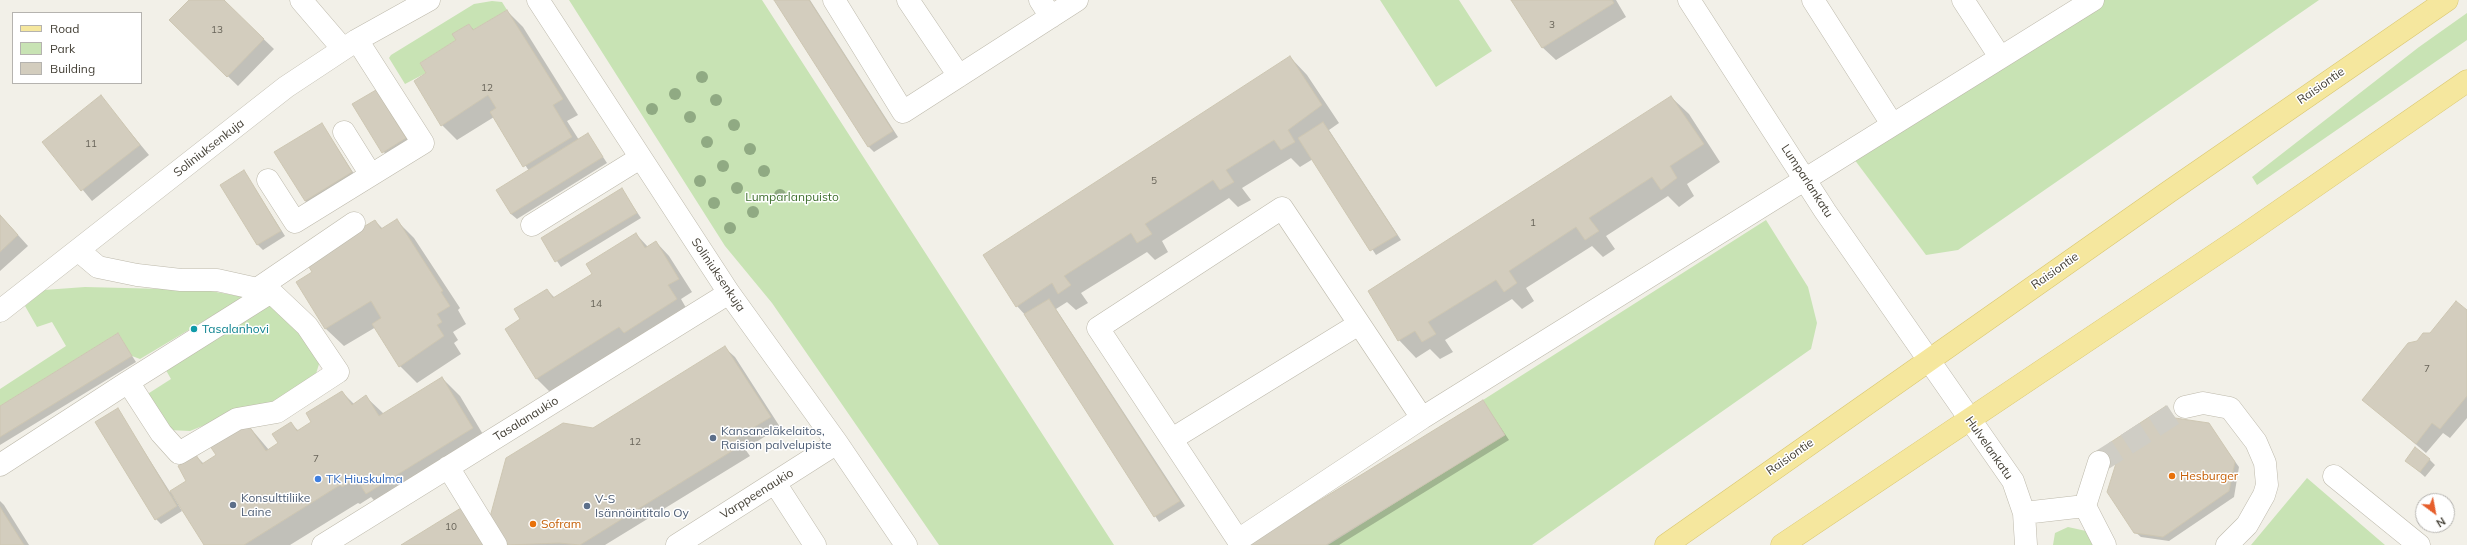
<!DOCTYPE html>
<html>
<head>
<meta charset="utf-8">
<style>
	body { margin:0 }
	#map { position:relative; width:2467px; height:545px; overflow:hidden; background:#f2f0e8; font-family:Mulish,sans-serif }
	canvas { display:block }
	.legend { position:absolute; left:12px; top:12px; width:130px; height:72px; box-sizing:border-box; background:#fff; border:1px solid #b5b3af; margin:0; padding:5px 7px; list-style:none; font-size:12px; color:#454137 }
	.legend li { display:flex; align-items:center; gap:8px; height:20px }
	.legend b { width:20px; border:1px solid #b5b3af }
	.north { position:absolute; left:2415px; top:493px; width:40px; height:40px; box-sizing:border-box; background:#fff; border:1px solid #b5b3af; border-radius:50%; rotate:148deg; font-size:11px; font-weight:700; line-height:16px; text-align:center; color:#454137 }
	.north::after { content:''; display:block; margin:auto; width:14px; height:18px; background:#e65e2b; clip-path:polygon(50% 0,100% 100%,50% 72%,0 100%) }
</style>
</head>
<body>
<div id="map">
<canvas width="2467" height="545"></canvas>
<ul class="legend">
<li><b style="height:5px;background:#f5e79e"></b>Road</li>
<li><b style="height:11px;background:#c8e3b4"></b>Park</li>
<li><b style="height:11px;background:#d3cdbe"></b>Building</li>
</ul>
<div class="north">N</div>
</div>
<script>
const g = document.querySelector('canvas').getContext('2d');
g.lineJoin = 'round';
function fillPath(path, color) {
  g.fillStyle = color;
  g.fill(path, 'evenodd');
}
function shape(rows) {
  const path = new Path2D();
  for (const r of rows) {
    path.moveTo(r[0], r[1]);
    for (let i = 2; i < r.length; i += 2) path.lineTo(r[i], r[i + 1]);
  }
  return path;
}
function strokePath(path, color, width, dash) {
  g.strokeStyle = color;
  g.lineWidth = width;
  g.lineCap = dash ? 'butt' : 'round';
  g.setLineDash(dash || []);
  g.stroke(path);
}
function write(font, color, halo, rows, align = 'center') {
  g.font = font + ' Mulish,sans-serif';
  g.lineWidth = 3;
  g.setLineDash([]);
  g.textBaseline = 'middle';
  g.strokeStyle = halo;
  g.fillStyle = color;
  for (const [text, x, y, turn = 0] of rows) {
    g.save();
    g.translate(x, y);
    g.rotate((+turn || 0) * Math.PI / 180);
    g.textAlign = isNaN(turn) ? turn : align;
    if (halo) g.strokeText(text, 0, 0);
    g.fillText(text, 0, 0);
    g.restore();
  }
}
const green = shape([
	[569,0,762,0,1114,545,939,545,772,303,725,246],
	[1380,0,1459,0,1492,51,1436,87],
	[2102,0,2319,0,1958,250,1926,255,1854,159],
	[492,1,502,2,507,10,473,30,469,24,453,34,456,40,420,63,426,73,405,84,389,58,391,55,474,4],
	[2467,13,2467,40,2257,185,2252,177,2419,47],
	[1766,220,1808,287,1817,323,1811,349,1532,545,1328,545,1504,435,1483,400],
	[85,287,205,290,244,297,140,359,132,356,118,333,0,406,0,389,66,346,52,322,37,327,25,306,44,290],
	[265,301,284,311,320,361,314,380,279,402,239,411,190,431,169,430,146,395,171,379,163,365],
	[2307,478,2385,545,2251,545],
	[2068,527,2086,531,2094,545,2053,545,2055,533]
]);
const shadow = shape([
	[191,0,223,0,274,49,238,86,180,30],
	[775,0,810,0,898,137,874,152,869,147],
	[1512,0,1616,0,1626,17,1556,60,1542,47],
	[507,11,523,27,578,115,567,121,579,140,588,134,607,163,517,219,511,214,529,171,494,117,457,140,442,125,427,74,469,25,475,31],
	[1290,57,1307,75,1339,123,1329,130,1401,240,1376,255,1313,159,1300,167,1291,158,1242,188,1251,200,1238,207,1229,198,1162,241,1168,252,1155,260,1147,252,1081,293,1088,303,1076,310,1067,302,1056,309,1185,506,1159,522,1026,316,1017,306],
	[376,91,411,144,388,158,353,105],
	[101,97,149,155,92,201,43,142],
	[1671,97,1689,114,1720,162,1687,184,1694,196,1679,207,1668,196,1606,236,1615,249,1603,257,1592,246,1526,288,1534,301,1522,309,1512,299,1445,340,1453,352,1440,359,1430,349,1416,358,1399,340],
	[322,124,356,177,311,206,305,201],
	[244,171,285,236,263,250,257,244],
	[622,190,641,218,561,267,542,239],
	[0,215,28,246,0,271],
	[375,221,383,229,397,221,414,238,460,308,458,310,466,324,453,332,458,340,454,343,461,354,417,383,400,366,376,327,344,346,326,329,298,282,314,272],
	[636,234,648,247,656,242,669,256,692,292,681,299,689,313,550,392,537,379,521,319,547,290,555,298,594,274],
	[2467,311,2467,418,2450,438,2443,433,2426,453,2363,399,2417,342],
	[118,334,136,362,0,445,0,407],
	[725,348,735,357,780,427,745,449,750,456,605,545,509,545,492,517,593,429],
	[442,378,460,396,490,446,384,511,371,497,360,504,358,503,290,545,205,545,174,495,173,496,182,511,161,524,156,519,118,410,170,492,187,482,196,456,204,464,217,455,247,424,269,450,279,443,291,424,299,431,312,423,342,392,354,404,366,397,384,414],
	[1483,401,1509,440,1339,545,1249,545],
	[2166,407,2176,420,2208,424,2239,467,2234,497,2169,541,2141,537,2135,532],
	[2430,460,2435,465,2425,477,2407,461],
	[0,501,4,505,29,545,0,545]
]);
const building = shape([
	[189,0,224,0,264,39,227,77,169,20,189,0],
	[774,0,809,0,893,131,868,147,774,0],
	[1511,0,1612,0,1614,3,1542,48,1511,0],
	[507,10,563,99,553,105,572,137,523,167,490,112,496,108,488,95,441,126,414,81,426,73,420,63,456,40,452,34,469,24,473,30,507,10],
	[1290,56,1322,105,1288,130,1295,142,1281,150,1274,140,1226,170,1234,182,1220,190,1213,180,1145,224,1152,234,1137,243,1131,233,1064,276,1071,285,1058,294,1052,283,1016,307,983,255,1290,56],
	[376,90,406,138,382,153,352,104,376,90],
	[101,95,140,145,81,191,42,142,101,95],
	[1671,96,1704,144,1670,166,1677,178,1661,190,1652,177,1589,218,1599,231,1585,240,1576,227,1509,271,1517,283,1504,292,1496,280,1428,322,1436,334,1422,342,1415,331,1398,341,1368,291,1671,96],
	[1323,122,1397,235,1370,251,1298,138,1323,122],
	[322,123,352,172,305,201,274,152,322,123],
	[588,133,603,157,511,214,496,190,588,133],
	[244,170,281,231,257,245,220,185,244,170],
	[622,188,637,213,555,262,541,238,622,188],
	[0,215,18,235,0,252,0,215],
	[397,219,443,291,441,292,450,306,437,314,442,322,437,325,444,336,399,367,372,324,381,318,371,301,325,329,296,282,312,272,306,262,362,231,360,229,375,220,381,229,397,219],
	[636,233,645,248,656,241,679,279,668,285,677,299,624,333,619,327,536,379,505,329,520,319,514,309,547,289,553,298,592,274,586,264,636,233],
	[1049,299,1180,501,1154,517,1024,314,1049,299],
	[2456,301,2467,310,2467,396,2440,429,2432,423,2416,444,2362,400,2408,343,2417,341,2423,333,2430,333,2456,301],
	[118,333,132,356,0,437,0,406,118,333],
	[725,346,771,417,736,438,740,446,580,545,559,543,508,545,490,517,506,458,563,423,593,428,725,346],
	[442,377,473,428,366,494,356,478,342,487,340,485,244,545,204,545,170,491,186,481,178,466,196,455,202,464,216,455,210,446,247,423,266,451,278,443,272,434,291,422,297,431,311,422,306,413,342,391,352,405,366,395,379,416,442,377],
	[1483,400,1505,435,1326,545,1247,545,1483,400],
	[2166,406,2175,418,2209,423,2235,462,2229,491,2163,537,2134,533,2107,492,2118,457,2108,444,2166,406],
	[118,408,177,506,155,520,95,422,118,408],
	[2415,447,2430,459,2420,472,2405,461,2415,447],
	[0,507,24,545,0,545,0,507],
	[461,508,483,545,401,545,461,508]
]);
const minorTunnel = shape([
	[2099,462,2185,407]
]);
const minor = shape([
	[301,0,343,49],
	[538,0,729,293,837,443,906,545],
	[834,0,903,112,1077,0],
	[908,0,959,76],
	[1040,0,1051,17],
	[1689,0,1825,211,2013,481,2024,513,2026,545],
	[1813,0,1892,124],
	[1963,0,2000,57],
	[344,132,371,175],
	[268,180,295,222,423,143,357,40],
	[532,225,640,158],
	[79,251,98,267,137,275,181,280,217,280,271,292,307,326,338,372,277,412,237,419,179,453,161,433,128,382,271,292],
	[257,289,354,223],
	[0,311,286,87,357,40,429,0],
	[2185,407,2203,403,2230,408,2256,442,2265,463,2267,485,2264,495,2247,525,2227,545],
	[1422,418,1282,208,1098,328,1238,540,1422,418,2093,0],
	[1172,439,1359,324],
	[0,465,128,382],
	[448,467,496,545],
	[2334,476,2419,545],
	[775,483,815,545],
	[2085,506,2099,462],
	[2024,513,2085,506,2105,545],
	[323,545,729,293],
	[677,545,837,443]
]);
const major = shape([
	[1666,545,2170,191,2447,0],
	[1782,545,2246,234,2467,81]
]);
const trees = [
	[702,77],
	[675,94],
	[716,100],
	[652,109],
	[690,117],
	[734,125],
	[707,142],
	[750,149],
	[723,166],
	[764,171],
	[700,181],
	[737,188],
	[780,195],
	[714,203],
	[753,212],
	[730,228]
];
const markers = [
	[194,329,4,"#0f9aa8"],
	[713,438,4,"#5c6f8a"],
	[2172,476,4,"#e8710a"],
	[318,479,4,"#3f7fe0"],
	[233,505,4,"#5c6f8a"],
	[587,506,4,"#5c6f8a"],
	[533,524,4,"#e8710a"]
];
const numberNames = [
	["3",1552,25],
	["13",217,30],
	["12",487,88],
	["11",91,144],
	["5",1154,181],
	["1",1533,223],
	["14",596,304],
	["7",2427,369],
	["12",635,442],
	["7",316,459],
	["10",451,527]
];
const streetNames = [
	["Raisiontie",2321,86,-35],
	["Soliniuksenkuja",209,148,-38],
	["Lumparlankatu",1807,181,57],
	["Raisiontie",2055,271,-35],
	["Soliniuksenkuja",718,275,56],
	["Tasalanaukio",526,419,-32],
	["Hulvelankatu",1989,448,55],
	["Raisiontie",1790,457,-35],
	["Varppeenaukio",757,494,-32]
];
const parkNames = [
	["Lumparlanpuisto",792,197]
];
const cultureNames = [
	["Tasalanhovi",202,329]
];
const serviceNames = [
	["Kansaneläkelaitos,",721,431],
	["Raision palvelupiste",721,445],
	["Konsulttiliike",241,498],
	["Laine",241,512],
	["V-S",595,499],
	["Isännöintitalo Oy",595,513]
];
const foodNames = [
	["Hesburger",2180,476],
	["Sofram",541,524]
];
const shopNames = [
	["TK Hiuskulma",326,479]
];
fillPath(green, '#c8e3b4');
fillPath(shadow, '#0003');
fillPath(building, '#d3cdbe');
strokePath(building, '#cdc6b2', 1);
strokePath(minorTunnel, '#cfcdc5', 22, [22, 11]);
strokePath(minor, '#bdb9ab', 23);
strokePath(major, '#d9c66f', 23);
strokePath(minor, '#fff', 22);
strokePath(major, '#f5e79e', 22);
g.fillStyle = '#90aa83';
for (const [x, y] of trees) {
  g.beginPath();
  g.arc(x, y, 6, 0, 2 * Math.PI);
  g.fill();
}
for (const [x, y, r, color] of markers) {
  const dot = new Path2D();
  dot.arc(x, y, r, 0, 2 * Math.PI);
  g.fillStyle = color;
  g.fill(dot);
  strokePath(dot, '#fff', 1.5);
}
write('10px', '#686459', null, numberNames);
write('12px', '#454137', '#fff', streetNames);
write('12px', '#407130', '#fff', parkNames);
write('12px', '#0d838f', '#fff', cultureNames, 'left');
write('12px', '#4e5e75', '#fff', serviceNames, 'left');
write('12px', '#c56008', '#fff', foodNames, 'left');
write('12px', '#366cbe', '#fff', shopNames, 'left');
</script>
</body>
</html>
